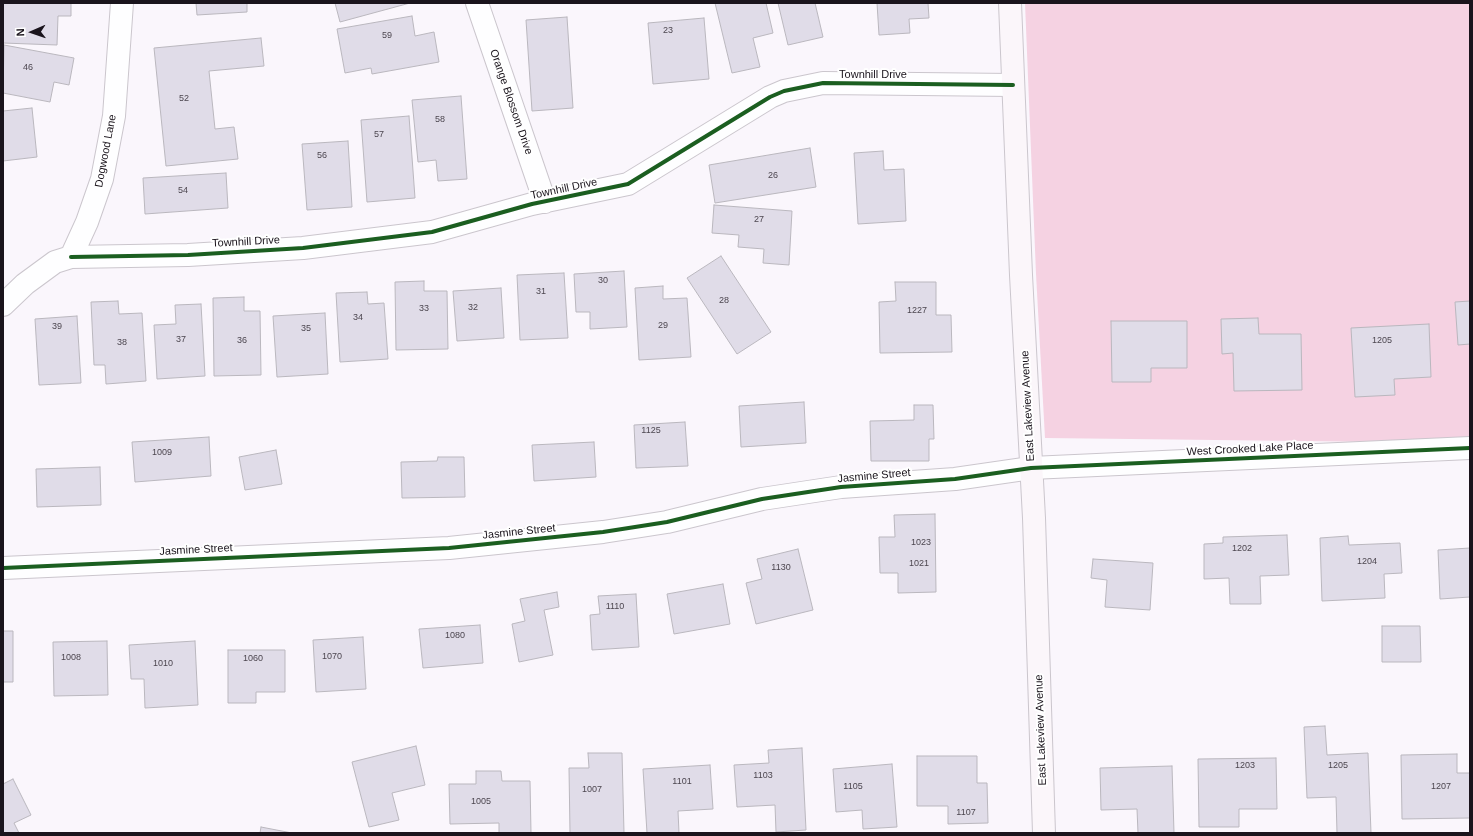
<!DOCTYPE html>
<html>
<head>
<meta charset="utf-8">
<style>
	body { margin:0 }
	#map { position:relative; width:1473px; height:836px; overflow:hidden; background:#faf6fc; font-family:Arial,sans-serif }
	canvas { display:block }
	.frame { position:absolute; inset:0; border:4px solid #1a141c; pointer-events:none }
	.north { position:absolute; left:12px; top:12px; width:40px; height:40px; -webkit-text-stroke:3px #fff; paint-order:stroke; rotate:268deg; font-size:11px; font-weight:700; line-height:16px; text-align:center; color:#1a141c }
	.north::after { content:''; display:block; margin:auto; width:14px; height:18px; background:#1a141c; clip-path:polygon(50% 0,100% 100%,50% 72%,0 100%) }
</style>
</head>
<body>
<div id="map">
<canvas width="1473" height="836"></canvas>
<div class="frame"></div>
<div class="north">N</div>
</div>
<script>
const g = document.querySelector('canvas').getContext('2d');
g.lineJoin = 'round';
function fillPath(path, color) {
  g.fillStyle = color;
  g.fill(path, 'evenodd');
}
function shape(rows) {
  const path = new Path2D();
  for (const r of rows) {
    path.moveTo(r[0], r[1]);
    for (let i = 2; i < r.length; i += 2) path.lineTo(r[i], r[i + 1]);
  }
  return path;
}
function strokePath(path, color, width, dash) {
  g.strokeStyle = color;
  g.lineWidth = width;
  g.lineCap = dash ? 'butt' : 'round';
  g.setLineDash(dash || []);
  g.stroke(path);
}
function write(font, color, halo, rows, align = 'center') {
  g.font = font + ' Arial,sans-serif';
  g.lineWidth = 4;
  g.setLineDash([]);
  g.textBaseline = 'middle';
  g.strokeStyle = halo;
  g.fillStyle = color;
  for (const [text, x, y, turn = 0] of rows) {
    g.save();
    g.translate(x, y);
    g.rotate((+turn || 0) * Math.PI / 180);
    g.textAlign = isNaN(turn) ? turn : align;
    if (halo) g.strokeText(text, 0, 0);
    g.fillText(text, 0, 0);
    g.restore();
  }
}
const forest = shape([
	[1025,3,1470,3,1470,443,1045,438,1036,274]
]);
const building = shape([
	[3,3,71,3,71,16,58,16,57,45,3,43,3,3],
	[196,3,247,3,247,12,197,15,196,3],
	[335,3,410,3,340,22,335,3],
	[715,3,766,3,773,33,753,38,760,67,732,73,715,3],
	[778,3,815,3,823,37,788,45,778,3],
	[877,3,928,3,929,18,909,19,910,33,879,35,877,3],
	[412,16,415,36,434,32,439,62,372,74,371,68,345,73,337,29,412,16],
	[567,17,573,108,532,111,526,20,567,17],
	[704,18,709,79,653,84,648,23,704,18],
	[261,38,264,66,209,71,215,129,234,127,238,159,166,166,154,48,261,38],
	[4,45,74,58,69,85,54,82,50,102,3,93,4,45],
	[461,96,467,179,438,181,436,160,418,162,412,100,461,96],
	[32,108,37,157,3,161,3,111,32,108],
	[409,116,415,198,367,202,361,120,409,116],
	[348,141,352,207,307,210,302,144,348,141],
	[810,148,816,187,715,203,709,165,810,148],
	[883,151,884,170,904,169,906,221,858,224,854,153,883,151],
	[226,173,228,208,145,214,143,178,226,173],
	[714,205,792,211,789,265,763,263,764,249,738,247,739,235,712,233,714,205],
	[721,256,771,332,737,354,687,278,721,256],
	[624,271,627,327,590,329,590,312,576,312,574,274,624,271],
	[564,273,568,338,520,340,517,275,564,273],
	[424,281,424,291,447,291,448,349,396,350,395,282,424,281],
	[895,282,936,282,936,315,951,315,952,352,880,353,879,302,896,301,895,282],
	[663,286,663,299,687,298,691,357,639,360,635,288,663,286],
	[501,288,504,338,457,341,453,291,501,288],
	[367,292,368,304,384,303,388,359,340,362,336,293,367,292],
	[244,297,244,311,260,311,261,375,214,376,213,298,244,297],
	[118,301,119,314,142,313,146,381,106,384,105,365,94,365,91,302,118,301],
	[1470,301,1470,344,1458,345,1455,302,1470,301],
	[201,304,205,376,157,379,154,325,176,324,175,305,201,304],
	[325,313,328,374,277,377,273,316,325,313],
	[77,316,81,383,39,385,35,319,77,316],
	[1258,318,1259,334,1301,334,1302,390,1234,391,1233,353,1222,354,1221,319,1258,318],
	[1111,321,1187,321,1187,368,1151,368,1151,382,1112,382,1111,321],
	[1429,324,1431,377,1394,379,1395,395,1355,397,1351,328,1429,324],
	[804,402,806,443,741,447,739,406,804,402],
	[914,405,933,405,934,439,929,439,929,461,871,461,870,421,914,420,914,405],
	[685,422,688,466,636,468,634,425,685,422],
	[209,437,211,476,135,482,132,442,209,437],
	[594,442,596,477,534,481,532,445,594,442],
	[276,450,282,484,245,490,239,457,276,450],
	[438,457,464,457,465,497,402,498,401,462,437,461,438,457],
	[100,467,101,505,37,507,36,469,100,467],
	[935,514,936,592,898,593,898,573,880,573,879,537,895,537,894,515,935,514],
	[1287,535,1289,575,1260,576,1261,604,1230,604,1229,578,1204,579,1204,544,1223,543,1223,537,1287,535],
	[1348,536,1349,545,1400,543,1402,573,1384,574,1385,598,1322,601,1320,538,1348,536],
	[1470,548,1470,597,1440,599,1438,550,1470,548],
	[798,549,813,610,756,624,746,583,762,579,757,559,798,549],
	[1093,559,1153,563,1150,610,1105,607,1107,580,1091,578,1093,559],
	[723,584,730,624,674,634,667,594,723,584],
	[557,592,559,607,544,610,553,655,519,662,512,624,525,621,520,599,557,592],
	[636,594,639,647,592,650,590,615,600,614,598,596,636,594],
	[480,625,483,663,423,668,419,629,480,625],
	[1382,626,1420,626,1421,662,1382,662,1382,626],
	[3,631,13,631,13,682,3,682,3,631],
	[363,637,366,689,316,692,313,640,363,637],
	[107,641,108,695,54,696,53,642,107,641],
	[195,641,198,705,145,708,144,679,131,679,129,645,195,641],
	[228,650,285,650,285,692,256,692,256,703,228,703,228,650],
	[1325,726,1327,755,1368,753,1371,833,1337,833,1336,797,1307,798,1304,727,1325,726],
	[416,746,425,785,392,793,399,820,369,827,352,762,416,746],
	[802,748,806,830,776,832,775,805,737,807,734,765,769,763,768,750,802,748],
	[588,753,622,753,624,833,570,833,569,768,589,768,588,753],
	[1457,754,1457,773,1470,773,1470,818,1402,819,1401,755,1457,754],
	[917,756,977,756,977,783,987,783,988,823,948,824,948,806,917,806,917,756],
	[1276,758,1277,809,1239,809,1239,827,1199,827,1198,759,1276,758],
	[892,764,897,827,863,829,862,810,836,812,833,769,892,764],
	[710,765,713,809,678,811,679,833,647,833,643,769,710,765],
	[1172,766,1174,833,1138,833,1137,809,1101,810,1100,768,1172,766],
	[476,771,501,771,502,781,530,781,531,833,499,833,499,823,450,824,449,784,476,784,476,771],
	[13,779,31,815,14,823,19,833,3,833,3,784,13,779],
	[261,827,292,833,260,833,261,827]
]);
const street = shape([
	[477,3,545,202],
	[71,257,188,255,303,248,432,232,532,204,628,184,770,97,784,91,823,83,1013,85],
	[3,305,25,284,55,262,71,257,87,222,102,179,114,116,122,3],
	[3,568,449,548,603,532,667,522,762,499,841,487,955,479,1031,468,1470,448]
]);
const secondary = shape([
	[1010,3,1021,275,1034,518,1044,833]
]);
const cycleway = shape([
	[71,257,188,255,303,248,432,232,532,204,628,184,770,97,784,91,823,83,1013,85],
	[3,568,449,548,603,532,667,522,762,499,841,487,955,479,1031,468,1470,448]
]);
const numberNames = [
	["23",668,31],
	["59",387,36],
	["46",28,68],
	["52",184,99],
	["58",440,120],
	["57",379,135],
	["56",322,156],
	["26",773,176],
	["54",183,191],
	["27",759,220],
	["30",603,281],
	["31",541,292],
	["28",724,301],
	["32",473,308],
	["33",424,309],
	["1227",917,311],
	["34",358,318],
	["29",663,326],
	["39",57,327],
	["35",306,329],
	["37",181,340],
	["36",242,341],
	["1205",1382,341],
	["38",122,343],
	["1125",651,431],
	["1009",162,453],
	["1023",921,543],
	["1202",1242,549],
	["1204",1367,562],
	["1021",919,564],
	["1130",781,568],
	["1110",615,607],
	["1080",455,636],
	["1070",332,657],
	["1008",71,658],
	["1060",253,659],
	["1010",163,664],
	["1203",1245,766],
	["1205",1338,766],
	["1103",763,776],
	["1101",682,782],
	["1105",853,787],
	["1207",1441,787],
	["1007",592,790],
	["1005",481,802],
	["1107",966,813]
];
const streetNames = [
	["Townhill Drive",873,75],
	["Orange Blossom Drive",511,102,71],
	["Dogwood Lane",106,151,-79],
	["Townhill Drive",564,189,-12],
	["Townhill Drive",246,242,-3],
	["East Lakeview Avenue",1028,406,-93],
	["West Crooked Lake Place",1250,449,-3],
	["Jasmine Street",874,476,-5],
	["Jasmine Street",519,532,-6],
	["Jasmine Street",196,550,-3],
	["East Lakeview Avenue",1041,730,-92]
];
fillPath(forest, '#f5d2e2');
fillPath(building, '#e0dce8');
strokePath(building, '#bab7be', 1);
strokePath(street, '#cbc6cd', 24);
strokePath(secondary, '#cbc6cd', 24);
strokePath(street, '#fefeff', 22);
strokePath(secondary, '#fbf6fa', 22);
strokePath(cycleway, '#1b5e20', 4);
write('9px', '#4c464f', null, numberNames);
write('11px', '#1a141c', '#fff', streetNames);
</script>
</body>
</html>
